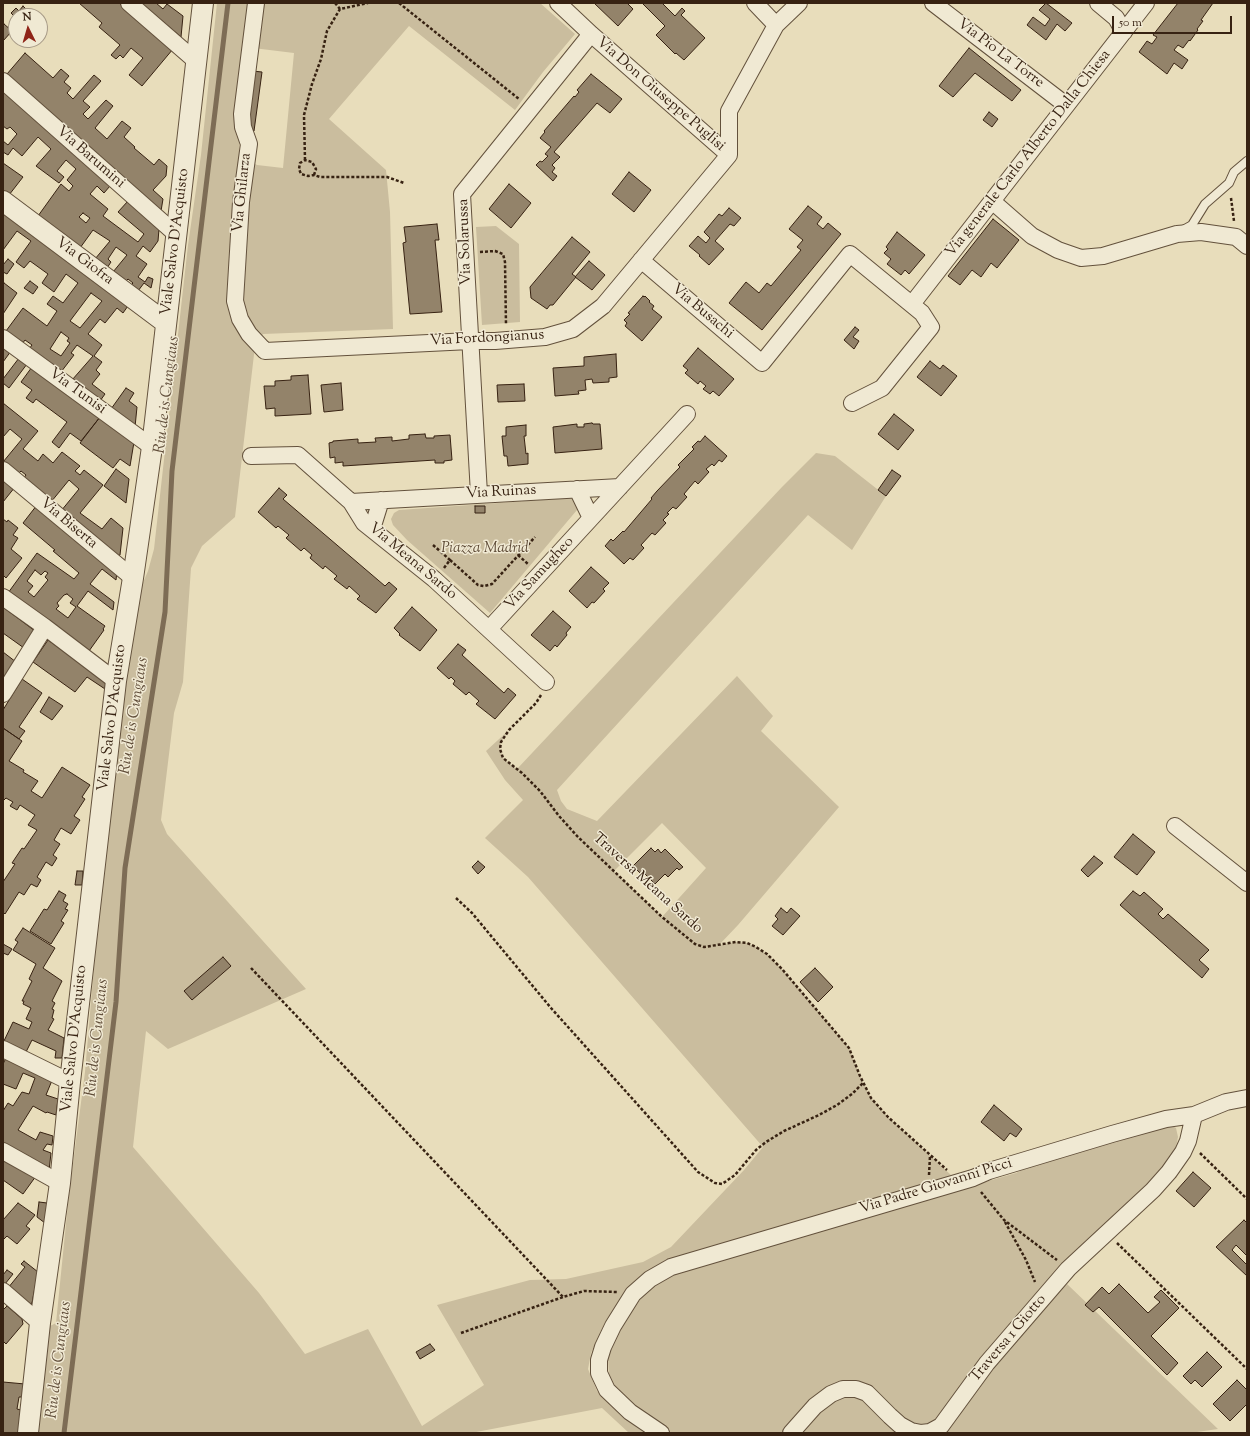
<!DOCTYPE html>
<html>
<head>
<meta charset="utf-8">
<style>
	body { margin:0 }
	#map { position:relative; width:1250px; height:1436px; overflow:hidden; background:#e8ddbb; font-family:"Sorts Mill Goudy",serif }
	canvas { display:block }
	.frame { position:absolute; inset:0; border:4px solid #372212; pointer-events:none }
	.north { position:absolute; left:8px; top:8px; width:40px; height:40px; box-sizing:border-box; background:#f0e9d3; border:1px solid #a69986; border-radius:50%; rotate:355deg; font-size:11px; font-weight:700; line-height:16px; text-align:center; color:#372212 }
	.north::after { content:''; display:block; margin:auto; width:14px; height:18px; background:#8f2418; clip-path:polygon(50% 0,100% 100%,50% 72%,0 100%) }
	.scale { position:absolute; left:1112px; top:16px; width:120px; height:18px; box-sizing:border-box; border:2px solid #372212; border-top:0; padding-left:5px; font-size:12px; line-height:14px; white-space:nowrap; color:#372212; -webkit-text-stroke:3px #f0e9d3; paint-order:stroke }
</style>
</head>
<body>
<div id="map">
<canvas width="1250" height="1436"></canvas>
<div class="frame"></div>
<div class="north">N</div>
<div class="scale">50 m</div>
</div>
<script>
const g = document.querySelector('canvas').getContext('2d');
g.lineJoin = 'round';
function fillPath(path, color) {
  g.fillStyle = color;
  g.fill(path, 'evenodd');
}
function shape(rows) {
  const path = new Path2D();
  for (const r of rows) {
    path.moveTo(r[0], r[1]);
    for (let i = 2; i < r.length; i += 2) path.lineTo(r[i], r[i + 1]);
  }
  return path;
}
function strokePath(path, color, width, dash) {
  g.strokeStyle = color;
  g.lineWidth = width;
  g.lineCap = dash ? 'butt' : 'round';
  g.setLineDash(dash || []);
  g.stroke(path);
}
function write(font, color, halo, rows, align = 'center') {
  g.font = font + ' "Sorts Mill Goudy",serif';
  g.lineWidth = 3;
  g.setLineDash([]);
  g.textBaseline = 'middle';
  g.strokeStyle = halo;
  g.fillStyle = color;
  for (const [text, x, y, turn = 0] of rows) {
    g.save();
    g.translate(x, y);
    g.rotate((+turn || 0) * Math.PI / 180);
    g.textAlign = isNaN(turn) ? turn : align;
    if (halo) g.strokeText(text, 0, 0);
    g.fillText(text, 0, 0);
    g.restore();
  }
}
const green = shape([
	[217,3,540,3,575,34,543,72,515,110,409,26,329,119,386,170,390,212,393,329,263,334,255,346,235,517,202,546,191,568,183,682,174,713,161,820,167,834,306,989,168,1049,146,1031,133,1147,259,1293,305,1354,368,1329,422,1426,484,1385,437,1305,530,1280,566,1279,643,1262,671,1247,744,1170,763,1147,528,877,485,838,523,800,505,780,486,751,509,730,501,742,500,749,503,758,517,769,782,487,816,453,835,456,886,496,852,550,808,515,557,790,561,801,567,809,597,821,737,676,773,716,761,731,839,807,738,925,719,945,736,942,747,943,756,947,767,954,782,969,849,1048,860,1076,871,1098,888,1117,951,1175,915,1190,628,1288,605,1322,591,1353,588,1369,597,1391,650,1433,629,1433,602,1408,471,1433,34,1433,46,1328,56,1323,69,1194,85,1072,100,896,136,599,148,571,154,549,188,245,201,155],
	[245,47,294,53,283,168,257,165,239,153],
	[662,823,706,868,662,917,614,871],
	[496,226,519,244,520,322,482,325,476,227],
	[570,498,573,499,578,508,577,510,490,613,407,540,393,525,391,519,394,513,399,510],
	[1169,1124,1176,1128,1178,1137,1174,1158,936,1420,924,1425,913,1425,903,1419,872,1390,814,1399,783,1433,671,1433,631,1406,618,1392,609,1377,608,1359,612,1345,622,1323,649,1288,668,1274,1016,1173,1034,1164],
	[1067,1284,1218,1429,1190,1433,942,1433,989,1373,1053,1296],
	[857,1395,903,1433,798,1433,812,1418,839,1396]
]);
const stream = shape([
	[64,1433,116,1002,125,868,165,612,172,471,228,3]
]);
const building = shape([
	[79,3,119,3,173,49,142,86,129,75,143,58,131,48,123,58,120,55,116,59,111,55,120,45,99,27,102,23,79,3],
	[141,3,156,3,163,9,167,4,183,16,181,37,141,3],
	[594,3,627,3,633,9,618,26,594,3],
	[642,3,662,3,675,16,682,8,685,11,681,15,705,38,684,60,676,53,675,54,656,35,665,26,642,3],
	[1046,3,1072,23,1065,31,1057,24,1046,40,1027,25,1033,17,1045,26,1050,19,1039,10,1046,3],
	[1178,3,1213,3,1201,20,1203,21,1197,29,1198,30,1190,41,1189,40,1183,48,1178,45,1174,50,1188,60,1182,69,1174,63,1167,74,1139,52,1147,41,1152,44,1157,37,1153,35,1178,3],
	[23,6,29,12,25,16,16,16,16,18,11,13,16,8,19,11,23,6],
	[4,24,12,31,3,41,3,26,4,24],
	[969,48,1021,90,1012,101,975,73,953,97,939,86,969,48],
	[25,53,53,78,61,69,69,76,64,82,71,88,67,93,73,99,94,75,101,81,83,101,90,107,83,114,88,119,106,100,113,106,95,128,107,139,122,121,131,128,124,137,135,147,134,148,154,165,159,159,167,166,166,176,153,190,163,199,161,211,7,74,25,53],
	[252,71,262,72,254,131,247,123,252,71],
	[591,74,622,99,610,113,597,103,554,152,560,157,552,165,555,168,552,172,557,176,553,181,536,165,540,161,542,162,548,156,545,154,551,147,540,138,545,132,544,131,574,96,575,97,579,92,577,90,591,74],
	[3,91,110,186,104,193,97,186,90,194,108,209,103,216,138,242,144,234,118,212,128,201,159,229,158,241,150,252,143,246,136,256,147,264,138,277,145,282,148,277,153,279,151,288,144,283,138,291,130,286,133,283,128,279,125,282,113,272,127,255,116,247,108,259,111,262,107,268,95,259,110,241,93,230,80,248,38,216,61,184,69,191,73,186,67,180,76,169,66,160,57,171,64,177,59,183,36,166,51,149,38,137,22,156,13,148,8,155,3,152,3,141,8,145,17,134,10,127,7,129,3,126,3,91],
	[83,213,90,218,86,223,79,217,83,213],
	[989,112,998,119,992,127,983,120,989,112],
	[3,163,23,177,9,195,3,190,3,163],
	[629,172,651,190,634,212,612,194,629,172],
	[509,184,531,203,511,228,489,209,509,184],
	[808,206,822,217,817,224,823,229,828,223,841,234,762,330,729,303,746,282,759,293,767,283,771,286,801,250,797,247,803,240,789,229,808,206],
	[3,208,130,303,123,313,117,308,105,323,100,319,88,334,102,345,94,356,102,362,96,370,100,374,92,384,105,394,100,401,72,380,93,356,77,345,71,353,74,355,61,372,29,349,32,345,25,340,22,344,6,331,23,308,47,326,57,311,47,304,53,296,63,303,78,283,66,274,54,292,42,283,48,274,30,261,24,268,16,262,31,241,17,231,3,250,3,208],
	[91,293,102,301,80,328,70,321,91,293],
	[61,332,69,338,67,341,70,343,61,356,50,349,61,332],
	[729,208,741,218,734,226,730,224,715,241,724,249,709,265,699,256,700,255,689,246,698,236,706,243,710,238,704,232,719,214,722,216,729,208],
	[993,219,1019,240,997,268,991,263,981,277,972,270,960,285,948,276,993,219],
	[437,224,439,240,435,240,442,312,410,314,403,243,406,242,404,227,437,224],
	[897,232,925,255,909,274,905,270,901,275,887,264,891,259,884,253,888,249,886,247,897,232],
	[572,237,590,252,572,274,576,277,553,305,550,305,547,309,531,298,530,287,572,237],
	[8,259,14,264,7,274,3,272,3,265,8,259],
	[589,261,605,275,592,290,575,277,589,261],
	[30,281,38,287,33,294,24,288,30,281],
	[4,283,17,293,3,314,3,285,4,283],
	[643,296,644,297,645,296,650,301,649,302,654,306,652,309,662,317,642,341,625,326,627,323,624,320,630,314,628,313,643,296],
	[855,327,859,330,853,337,859,341,854,349,844,340,855,327],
	[3,346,11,351,3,362,3,346],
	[698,348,734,379,719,396,713,391,710,394,703,389,706,386,700,381,698,384,685,373,688,370,683,366,698,348],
	[616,354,617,377,609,378,609,382,593,383,592,379,585,380,586,390,578,391,579,394,555,396,553,368,584,366,584,357,616,354],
	[19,358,27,364,9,388,3,383,3,379,19,358],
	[930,361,940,369,943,365,957,376,941,396,917,377,930,361],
	[32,367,100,417,81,441,70,433,59,448,52,442,67,422,36,399,33,403,26,398,32,390,21,382,32,367],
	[308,375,311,414,275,416,275,408,266,409,264,386,275,386,275,381,291,380,291,376,308,375],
	[341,383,343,410,324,412,321,385,341,383],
	[524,384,525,401,498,402,497,385,524,384],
	[126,388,134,393,129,401,137,407,135,427,111,409,126,388],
	[3,403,38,431,23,449,38,461,43,454,53,463,62,452,80,466,75,471,80,475,84,470,103,485,80,513,102,529,111,518,123,528,120,555,117,557,61,511,79,489,69,480,51,502,23,479,26,475,21,471,18,474,3,462,22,439,10,429,3,437,3,403],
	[894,414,914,430,898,450,878,434,894,414],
	[100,417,134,442,130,466,120,459,113,468,80,443,100,417],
	[592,423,593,424,600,424,602,449,555,453,553,427,577,424,577,427,584,427,584,424,592,423],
	[526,425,526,436,524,436,526,454,528,453,528,464,508,466,507,456,504,456,502,436,506,436,506,427,526,425],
	[425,434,426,438,434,438,434,436,450,435,452,460,444,461,444,463,435,463,435,460,343,466,343,462,335,463,335,457,330,458,329,443,333,442,333,441,358,439,358,443,376,442,375,438,392,437,392,441,409,439,409,435,425,434],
	[705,436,727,456,722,462,719,460,714,466,712,464,706,469,709,472,698,484,695,481,684,494,687,497,676,509,673,507,667,513,669,514,663,520,666,523,655,535,652,533,641,545,644,548,633,560,630,558,624,564,605,546,611,539,613,541,623,531,624,532,652,499,651,498,657,491,680,467,678,465,694,449,692,447,698,441,700,442,705,436],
	[116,469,129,479,126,503,104,486,116,469],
	[892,470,901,476,886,496,878,490,892,470],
	[3,477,15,487,3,502,3,477],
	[279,488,287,495,283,499,385,586,389,582,397,589,376,613,357,599,360,596,349,586,347,589,334,579,337,576,325,566,323,569,310,558,312,555,304,548,301,551,286,538,289,535,278,526,276,528,258,512,279,488],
	[37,505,117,571,116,580,102,569,90,584,114,602,113,610,88,591,77,606,105,626,103,629,104,630,89,651,8,593,37,553,74,579,79,573,53,551,55,550,23,523,37,505],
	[35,570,41,575,45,571,48,573,45,577,48,580,34,597,28,592,33,586,27,581,35,570],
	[67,594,73,599,70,603,76,607,68,618,56,609,59,606,57,603,64,595,67,594],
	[475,506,485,506,485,513,475,513,475,506],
	[3,519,7,522,8,520,18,528,13,535,18,538,11,549,22,558,6,578,3,575,3,519],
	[591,567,609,583,603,589,605,591,594,603,592,602,587,608,569,591,591,567],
	[3,607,35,631,24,648,3,633,3,607],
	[412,607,437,630,420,651,399,635,400,634,394,628,412,607],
	[553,611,571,627,566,633,567,635,557,647,555,645,550,651,531,635,553,611],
	[48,640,106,681,105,689,87,677,75,692,33,662,48,640],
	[458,644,466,650,462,655,504,693,508,688,516,695,495,719,476,704,479,701,469,692,466,695,453,684,455,681,451,677,449,679,437,668,458,644],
	[3,652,16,662,3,682,3,652],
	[22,679,42,693,19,727,25,731,19,739,3,728,3,710,22,679],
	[49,697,63,706,52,720,40,712,49,697],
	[3,728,22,741,9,761,24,770,23,772,38,781,31,791,42,798,62,767,90,785,82,797,85,799,74,816,80,820,71,834,61,828,54,840,60,844,53,855,57,858,52,866,46,862,37,877,41,880,37,887,31,884,24,895,19,892,5,914,3,912,3,882,15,864,12,863,22,848,24,849,37,830,28,825,35,815,20,805,17,810,10,806,13,802,6,798,3,801,3,728],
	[1133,834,1155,852,1137,875,1114,857,1133,834],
	[651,848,655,852,658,849,661,853,665,849,683,867,679,870,677,868,668,877,665,874,655,884,643,872,641,874,633,866,651,848],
	[1094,856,1103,863,1088,877,1081,870,1094,856],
	[478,861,485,867,478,874,472,867,478,861],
	[77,871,83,871,82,885,75,885,77,871],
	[59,891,66,895,63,901,68,904,65,909,68,910,61,921,64,923,51,944,30,931,44,909,47,910,59,891],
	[1133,891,1140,896,1144,892,1163,909,1158,914,1163,919,1168,914,1209,950,1199,960,1209,969,1202,978,1120,905,1133,891],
	[781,908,787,913,791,908,800,916,783,935,772,926,778,919,775,916,781,908],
	[23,928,55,948,43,968,62,981,52,1001,55,1003,52,1009,54,1010,52,1018,54,1019,48,1030,64,1038,62,1058,55,1058,56,1051,32,1040,25,1054,3,1043,13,1022,29,1029,32,1022,26,1019,31,1008,23,1004,24,1001,22,1001,32,981,29,979,36,964,13,950,18,942,15,940,23,928],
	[3,944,12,949,8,955,3,953,3,944],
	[223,957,231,966,192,1000,184,991,223,957],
	[815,968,833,987,818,1002,800,982,815,968],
	[7,1056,53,1078,46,1095,58,1099,56,1115,47,1112,46,1113,33,1106,18,1130,36,1140,40,1132,53,1136,52,1145,47,1144,43,1150,51,1153,49,1171,3,1144,3,1111,8,1103,13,1106,22,1092,29,1094,35,1078,23,1073,16,1089,3,1084,3,1064,7,1056],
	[994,1105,1022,1129,1016,1137,1010,1133,1004,1141,981,1122,994,1105],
	[3,1157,36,1176,23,1194,3,1180,3,1157],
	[1193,1172,1211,1188,1194,1207,1176,1191,1193,1172],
	[39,1202,47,1203,45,1223,37,1217,39,1202],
	[18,1203,35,1215,26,1226,30,1229,17,1244,7,1236,3,1240,3,1220,18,1203],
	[1244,1220,1247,1223,1247,1256,1236,1245,1232,1250,1247,1265,1247,1276,1216,1247,1244,1220],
	[24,1261,38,1272,32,1303,29,1305,8,1288,25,1267,21,1264,24,1261],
	[7,1270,13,1274,5,1284,3,1283,3,1275,7,1270],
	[1119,1284,1148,1313,1160,1302,1154,1297,1161,1290,1179,1308,1151,1336,1178,1363,1167,1375,1099,1307,1093,1312,1085,1305,1102,1287,1109,1294,1119,1284],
	[7,1306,22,1319,23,1324,6,1344,3,1341,3,1310,7,1306],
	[430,1344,435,1350,420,1359,416,1352,430,1344],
	[1207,1352,1222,1367,1202,1387,1195,1380,1191,1384,1183,1376,1207,1352],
	[1237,1380,1247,1390,1247,1404,1230,1421,1213,1404,1237,1380],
	[3,1382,25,1384,23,1397,19,1397,17,1409,21,1410,19,1433,3,1433,3,1382]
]);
const path = shape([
	[335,3,340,9],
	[399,3,519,99],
	[305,160,304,115,312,84,321,59,327,31,340,9,368,3],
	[314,175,316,169,312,162,305,160,300,163,299,169,301,174,308,176,314,175,320,177,387,177,404,183],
	[1231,198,1234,221],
	[480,252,495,251,503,254,505,262,506,325],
	[433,545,450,560],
	[518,555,528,564],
	[444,568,450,560,478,585,484,586,492,584,535,537],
	[541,695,536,703,509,730,501,742,500,749,503,758,522,773,540,791,559,816,578,837,662,917,695,944,704,947,736,942,747,943,756,947,767,954,782,969,849,1048,860,1076,871,1098,888,1117,947,1170],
	[456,898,472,913,551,1008,638,1105,698,1172,715,1183,722,1184,735,1175,756,1150,766,1142,784,1131,819,1115,837,1105,852,1094,863,1083],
	[251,968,563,1297,584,1291,617,1292],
	[1200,1153,1247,1199],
	[929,1175,930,1156],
	[981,1192,1004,1220,1057,1260],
	[1005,1222,1026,1260,1035,1282],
	[1117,1243,1247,1369],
	[461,1333,563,1297]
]);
const service = shape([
	[1183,230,1192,225,1205,204,1229,183,1234,172,1247,161]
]);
const minor = shape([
	[129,3,197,62],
	[256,3,242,114,243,127,249,144,241,202,235,301,240,319,249,334,265,351,470,341,495,341,545,337,573,329,603,306,729,155,729,111,776,25,799,3],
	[558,3,591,34,729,155],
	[755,3,776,25],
	[933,3,1066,105],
	[1098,3,1116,18,1124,32],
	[3,81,177,235],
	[992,201,1032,236,1058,250,1081,258,1103,256,1177,234,1201,232,1236,237,1247,246],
	[641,260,762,363,850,254,922,313,931,327,882,388,852,403],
	[912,304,1146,3],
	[3,338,152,447],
	[251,456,298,455,351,502,364,523,434,579,546,682],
	[3,470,133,578],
	[577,489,591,518],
	[479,494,462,194,591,34],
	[351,502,620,487],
	[372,529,381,500],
	[3,597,45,627,116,681],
	[489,629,687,414],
	[3,694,45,627],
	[1175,826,1247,883],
	[3,1049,70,1082],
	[3,1151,60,1183],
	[3,1291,40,1323],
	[661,1433,630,1412,607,1390,599,1373,599,1360,603,1347,613,1326,633,1294,650,1279,671,1267,973,1178,989,1171,1112,1134,1166,1119,1194,1115,1226,1102,1247,1098],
	[791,1433,815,1406,831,1394,843,1389,856,1389,867,1393,890,1416,900,1425,911,1431,921,1433,930,1432,941,1426,987,1363,1068,1269,1153,1190,1169,1172,1183,1152,1188,1141,1194,1115]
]);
const tertiary = shape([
	[3,201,166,323],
	[28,1433,40,1323,60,1183,70,1082,116,681,133,578,152,447,203,3]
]);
const streetNames = [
	["Via Pio La Torre",1000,54,37],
	["Via Don Giuseppe Puglisi",660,95,41],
	["Via generale Carlo Alberto Dalla Chiesa",1029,154,-52],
	["Via Barumini",90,158,41],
	["Via Ghilarza",243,193,-84],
	["Viale Salvo D'Acquisto",176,242,-83],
	["Via Solarussa",466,242,-92],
	["Via Giofra",84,262,37],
	["Via Busachi",702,312,40],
	["Via Fordongianus",487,339,-3],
	["Via Tunisi",77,392,36],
	["Via Ruinas",501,493,-3],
	["Via Biserta",68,524,40],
	["Via Meana Sardo",412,562,40],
	["Via Samugheo",540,574,-47],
	["Viale Salvo D'Acquisto",113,718,-83],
	["Traversa Meana Sardo",647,884,42],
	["Viale Salvo D'Acquisto",75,1039,-84],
	["Via Padre Giovanni Picci",936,1187,-17],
	["Traversa 1 Giotto",1009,1339,-50]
];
const parkNames = [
	["Piazza Madrid",485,549]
];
const waterNames = [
	["Riu de is Cungiaus",168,395,-83],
	["Riu de is Cungiaus",135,716,-81],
	["Riu de is Cungiaus",98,1038,-84],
	["Riu de is Cungiaus",60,1360,-83]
];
fillPath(green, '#cabd9e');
strokePath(stream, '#7d6c55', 5);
fillPath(building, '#93836a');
strokePath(building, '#372212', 1);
strokePath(service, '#63513c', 10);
strokePath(minor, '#63513c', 18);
strokePath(tertiary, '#63513c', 22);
strokePath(path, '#372212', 2.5, [3, 2]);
strokePath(service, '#f0e9d3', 8);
strokePath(minor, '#f0e9d3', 16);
strokePath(tertiary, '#f0e9d3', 20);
write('15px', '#372212', '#f0e9d3', streetNames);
write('italic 15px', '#5c4935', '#f0e9d3', parkNames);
write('italic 16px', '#604d39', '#f0e9d3', waterNames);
</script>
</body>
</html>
